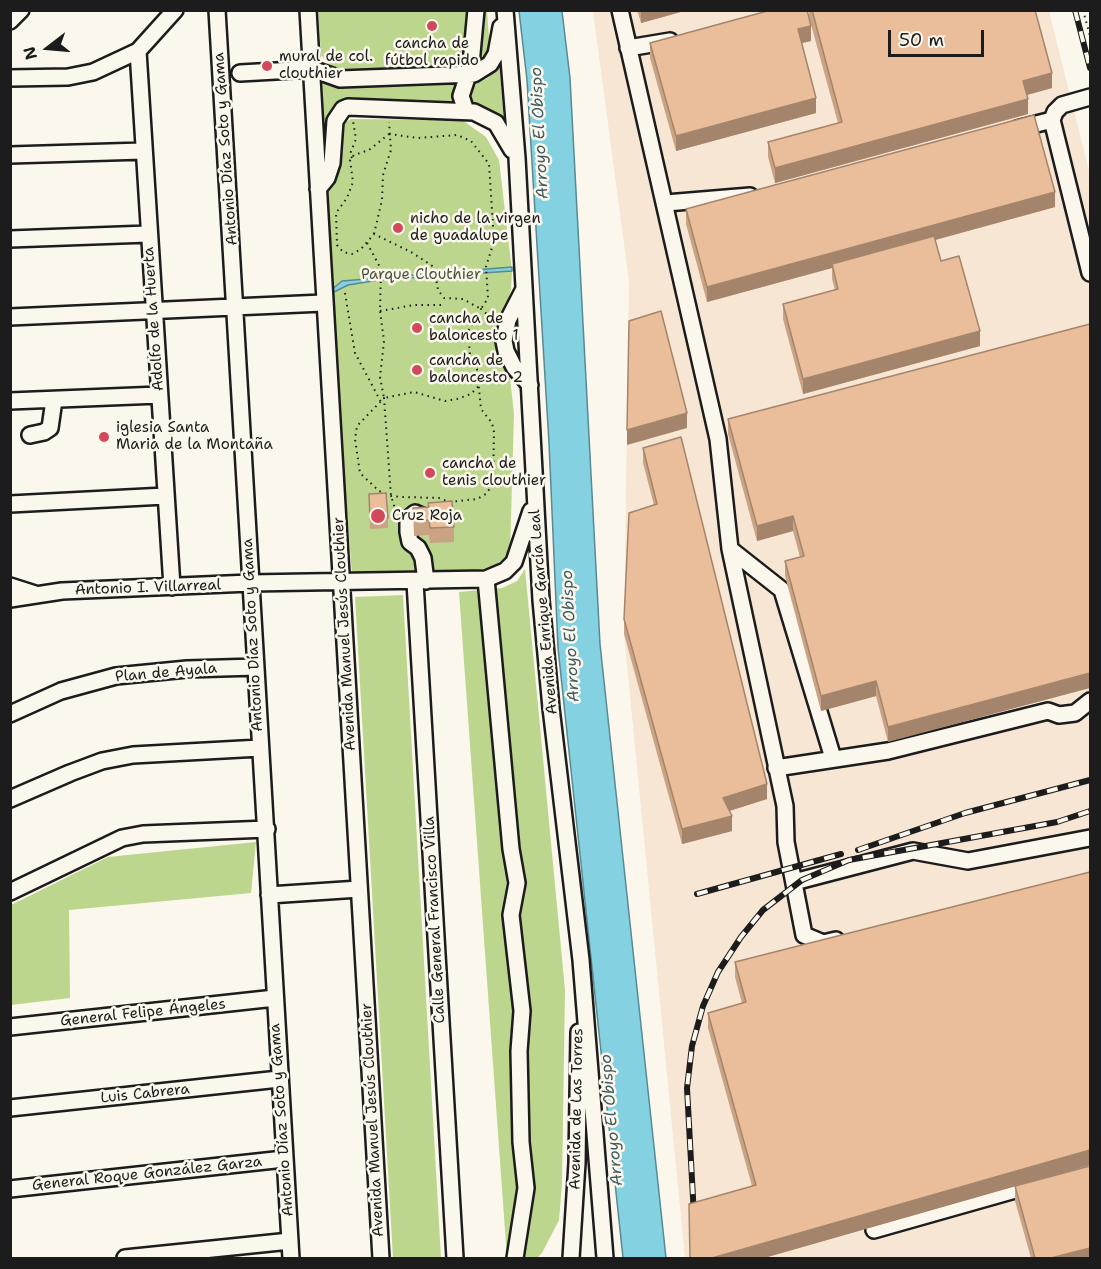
<!DOCTYPE html>
<html>
<head>
<meta charset="utf-8">
<style>
	body { margin:0 }
	#map { position:relative; width:1101px; height:1269px; overflow:hidden; background:#fbf7ec; font-family:"Shantell Sans",sans-serif }
	canvas { display:block }
	.frame { position:absolute; inset:0; border:12px solid #1c1c1c; pointer-events:none }
	.north { position:absolute; left:18px; top:18px; width:60px; height:60px; -webkit-text-stroke:4px #fbf7ec; paint-order:stroke; rotate:254deg; font-size:16px; font-weight:700; line-height:24px; text-align:center; color:#1c1c1c }
	.north::after { content:''; display:block; margin:auto; width:21px; height:27px; background:#1c1c1c; clip-path:polygon(50% 0,100% 100%,50% 72%,0 100%) }
	.scale { position:absolute; left:888px; top:30px; width:96px; height:27px; box-sizing:border-box; border:3px solid #1c1c1c; border-top:0; padding-left:8px; font-size:18px; line-height:21px; white-space:nowrap; color:#1c1c1c; -webkit-text-stroke:4px #fbf7ec; paint-order:stroke }
</style>
</head>
<body>
<div id="map">
<canvas width="1101" height="1269"></canvas>
<div class="frame"></div>
<div class="north">N</div>
<div class="scale">50 m</div>
</div>
<script>
const g = document.querySelector('canvas').getContext('2d');
g.lineJoin = 'round';
function fillPath(path, color) {
  g.fillStyle = color;
  g.fill(path, 'evenodd');
}
function shape(rows) {
  const path = new Path2D();
  for (const r of rows) {
    path.moveTo(r[0], r[1]);
    for (let i = 2; i < r.length; i += 2) path.lineTo(r[i], r[i + 1]);
  }
  return path;
}
function strokePath(path, color, width, dash) {
  g.strokeStyle = color;
  g.lineWidth = width;
  g.lineCap = dash ? 'butt' : 'round';
  g.setLineDash(dash || []);
  g.stroke(path);
}
function write(font, color, halo, rows, align = 'center') {
  g.font = font + ' "Shantell Sans",sans-serif';
  g.lineWidth = 5;
  g.setLineDash([]);
  g.textBaseline = 'middle';
  g.strokeStyle = halo;
  g.fillStyle = color;
  for (const [text, x, y, turn = 0] of rows) {
    g.save();
    g.translate(x, y);
    g.rotate((+turn || 0) * Math.PI / 180);
    g.textAlign = isNaN(turn) ? turn : align;
    if (halo) g.strokeText(text, 0, 0);
    g.fillText(text, 0, 0);
    g.restore();
  }
}
const built = shape([
	[593,11,1049,11,1090,174,1090,1258,685,1258,624,634,629,281]
]);
const green = shape([
	[318,11,487,11,490,51,487,61,475,70,334,72,321,55],
	[499,58,504,122,490,111,471,106,465,94,469,88,488,78],
	[316,77,459,80,456,105,334,110,328,116,324,127,322,160],
	[351,119,462,120,486,137,499,160,512,271,511,289,502,326,502,350,510,378,514,414,510,552,497,564,483,569,458,572,352,575,330,291,327,201,335,137,341,125],
	[525,569,565,990,562,1183,559,1220,542,1253,537,1258,507,1258,459,592,502,588,517,581],
	[403,595,441,1258,393,1258,355,597],
	[256,842,251,893,69,910,70,998,11,1005,11,905,108,857]
]);
const water = shape([
	[519,11,562,11,570,78,600,644,666,1258,623,1258,558,648,549,443,527,80,519,11],
	[512,267,512,271,379,280,348,285,330,294,330,291,342,281,512,267]
]);
const path = shape([
	[1083,10,1090,36],
	[389,134,418,138,457,135,471,141,489,164,494,241,486,267,488,298,481,309,463,299,444,298,438,290,434,267,411,252,374,234,361,249,352,254,343,252,337,245,336,213,347,198,353,182,350,160,354,155,369,150,389,134],
	[352,158,350,154,356,139,353,121],
	[374,234,382,200,383,175,391,150,389,122],
	[367,243,381,269,380,311,384,341,380,377,384,398,414,392,445,401,457,399,471,394,498,366],
	[345,293,355,353,381,402],
	[380,311,414,305,443,305],
	[396,512,391,496,384,398,357,426,355,439,360,473,379,491,391,496,402,497,439,498,449,502,477,499,486,494,493,484,494,432,492,423,481,409,477,369,470,355,468,331,481,309,493,319]
]);
const minor = shape([
	[217,10,291,1258],
	[308,10,381,1258],
	[505,10,517,158,541,600,551,708,581,960,605,1258],
	[620,10,718,439,730,549,785,806,786,842,804,935,823,943,836,940],
	[10,21,21,10],
	[628,48,670,41],
	[138,51,172,587],
	[240,73,312,69,340,79,474,74,490,64,496,54,501,27],
	[470,75,476,10],
	[10,78,68,77,93,72,138,51,175,10],
	[1090,97,1062,105,1055,112,1052,120,1090,273],
	[466,111,461,96,468,75],
	[1017,129,1052,120],
	[10,155,143,151],
	[318,189,327,178,332,163,335,121,343,109,348,107,474,112,496,123,512,150],
	[666,203,750,196],
	[10,239,148,234],
	[524,289,508,320,504,341,506,351,514,367,530,385],
	[10,317,323,303],
	[10,401,159,395],
	[30,435,44,432,50,428,54,400],
	[10,504,165,496],
	[424,517,415,513,408,519,408,532,410,542,418,548,423,558,426,581],
	[730,549,782,590,833,758],
	[486,579,511,849,517,883,511,915,522,1011,519,1051,521,1142,526,1188,515,1258],
	[415,582,455,1258],
	[10,586,35,594],
	[10,599,62,591,250,583,486,579,505,571,514,562,531,511],
	[10,714,61,691,116,676,187,669,256,667],
	[776,768,888,751,1048,711,1059,715,1075,713,1090,701],
	[10,799,70,773,102,761,133,755,260,748],
	[794,882,913,851,968,861,1090,838],
	[10,892,122,838,143,834,267,829],
	[269,895,359,889],
	[10,1027,275,998],
	[10,1108,279,1079],
	[10,1189,284,1159],
	[874,1230,1033,1185],
	[125,1258,290,1241],
	[571,1258,577,1163,579,1032]
]);
const rail = shape([
	[1075,10,1090,68],
	[858,850,965,813,1090,780],
	[697,894,841,854],
	[694,1216,687,1088,692,1046,703,1006,718,972,741,937,763,910,802,880,849,860,1057,822,1090,811]
]);
const wall = shape([
	[637,10,688,10,641,23],
	[809,10,1035,10,1052,88,1027,95,1028,114,775,183,768,157,768,142,838,123,809,17],
	[811,41,801,43,816,113,676,151,650,58,650,43],
	[1055,207,935,240,941,261,980,346,803,394,783,319,783,304,835,290,832,279,832,268,707,302,686,224,686,209],
	[1090,324,888,742,876,696,821,711,785,576,785,561,800,557,793,531,757,541,728,434,728,419],
	[643,448,767,799,729,811,732,831,682,844,624,634,624,619,654,505,643,463],
	[369,494,388,518,388,528,370,529],
	[413,508,454,527,454,542,430,543,429,535,414,536],
	[735,962,1090,1165,1035,1181,1090,1258,1031,1258,1015,1201,1015,1186,764,1258,690,1258,752,1186,708,1028,708,1013,742,1003,735,977]
]);
const shadedWall = shape([
	[641,10,688,10,641,23],
	[811,26,811,41,798,44,798,29],
	[1052,73,1052,88,1023,96,1023,81],
	[816,98,816,113,676,151,676,136],
	[1028,99,1028,114,775,183,775,168],
	[1055,192,1055,207,833,268,832,264,832,268,707,302,707,287],
	[980,331,980,346,803,394,803,379],
	[687,413,687,428,627,445,627,430],
	[793,516,793,531,757,541,757,526],
	[1090,673,1090,688,888,742,888,727],
	[876,681,876,696,821,711,821,696],
	[767,784,767,799,723,813,723,798],
	[732,816,732,831,682,844,682,829],
	[1090,1150,1090,1165,764,1258,712,1258],
	[1090,1248,1090,1258,1051,1258]
]);
const building = shape([
	[771,10,807,10,811,26,798,29,816,98,676,136,650,43,771,10],
	[812,10,1035,10,1052,73,1023,81,1028,99,775,168,768,142,842,122,812,10],
	[1034,115,1055,192,707,287,686,209,1034,115],
	[934,236,941,261,959,256,980,331,803,379,783,304,838,289,832,264,934,236],
	[661,311,687,413,627,430,629,321,661,311],
	[1090,324,1090,673,888,727,876,681,821,696,785,561,804,556,793,516,757,526,728,419,1090,324],
	[681,437,767,784,723,798,732,816,682,829,624,619,629,513,657,504,643,448,681,437],
	[386,493,388,518,370,519,369,494,386,493],
	[452,501,454,527,430,528,429,520,414,520,413,508,429,507,428,503,452,501],
	[1090,872,1090,1150,712,1258,690,1258,689,1204,756,1185,708,1013,746,1002,735,962,1090,872],
	[1090,1166,1090,1248,1051,1258,1035,1258,1015,1186,1090,1166]
]);
const markers = [
	[432,26,6,"#d1495b"],
	[267,66,6,"#d1495b"],
	[398,228,6,"#d1495b"],
	[417,328,6,"#d1495b"],
	[417,370,6,"#d1495b"],
	[104,437,6,"#d1495b"],
	[430,473,6,"#d1495b"],
	[378,516,8,"#d1495b"]
];
const poiNames = [
	["cancha de",432,44,"center"],
	["fútbol rapido",432,61,"center"],
	["mural de col.",279,57],
	["clouthier",279,74],
	["nicho de la virgen",410,219],
	["de guadalupe",410,236],
	["cancha de",429,319],
	["baloncesto 1",429,336],
	["cancha de",429,361],
	["baloncesto 2",429,378],
	["iglesia Santa",116,428],
	["Maria de la Montaña",116,445],
	["cancha de",442,464],
	["tenis clouthier",442,481],
	["Cruz Roja",392,516]
];
const streetNames = [
	["Antonio Díaz Soto y Gama",226,149,-94],
	["Adolfo de la Huerta",154,319,-94],
	["Antonio I. Villarreal",148,588,-2],
	["Avenida Enrique García Leal",544,612,-95],
	["Avenida Manuel Jesús Clouthier",345,634,-93],
	["Antonio Díaz Soto y Gama",253,635,-93],
	["Plan de Ayala",166,673,-5],
	["Calle General Francisco Villa",435,920,-93],
	["General Felipe Ángeles",143,1013,-6],
	["Luis Cabrera",145,1094,-6],
	["Avenida de Las Torres",577,1109,-89],
	["Antonio Díaz Soto y Gama",282,1120,-94],
	["Avenida Manuel Jesús Clouthier",373,1120,-93],
	["General Roque González Garza",147,1174,-6]
];
const parkNames = [
	["Parque Clouthier",421,275]
];
const waterNames = [
	["Arroyo El Obispo",540,133,-93],
	["Arroyo El Obispo",571,636,-93],
	["Arroyo El Obispo",612,1120,-95]
];
fillPath(built, '#f6e6d3');
fillPath(green, '#bcd68d');
fillPath(water, '#83d1e1');
strokePath(water, '#5a8992', 1.5);
strokePath(minor, '#1c1c1c', 20);
strokePath(path, '#1c1c1c', 2, [1.5, 4.5]);
strokePath(minor, '#fbf7ec', 15);
strokePath(rail, '#1c1c1c', 6);
strokePath(rail, '#fbf7ec', 4, [11]);
fillPath(wall, '#c9a384');
fillPath(shadedWall, '#a4856c');
fillPath(building, '#eabe9a');
strokePath(building, '#a4856c', 1.5);
for (const [x, y, r, color] of markers) {
  const dot = new Path2D();
  dot.arc(x, y, r, 0, 2 * Math.PI);
  g.fillStyle = color;
  g.fill(dot);
  strokePath(dot, '#fbf7ec', 2);
}
write('15px', '#1c1c1c', '#fbf7ec', poiNames, 'left');
write('15px', '#1c1c1c', '#fbf7ec', streetNames);
write('15px', '#4c543e', '#fbf7ec', parkNames);
write('italic 16px', '#405b61', '#fbf7ec', waterNames);
</script>
</body>
</html>
